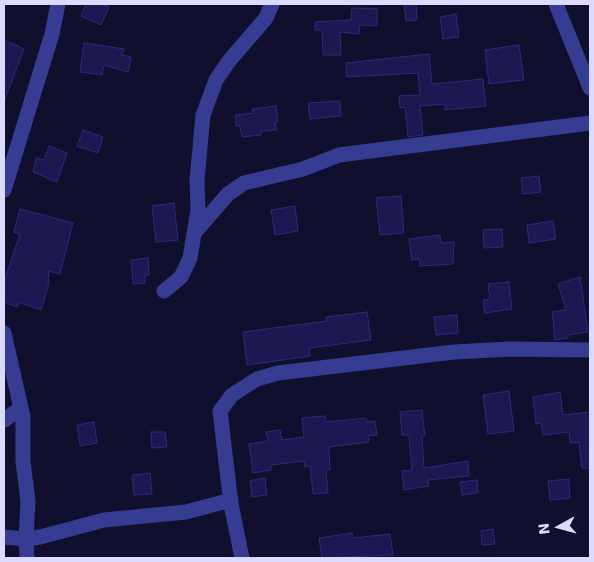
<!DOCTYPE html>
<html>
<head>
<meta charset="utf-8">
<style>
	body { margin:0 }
	#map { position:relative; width:594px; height:562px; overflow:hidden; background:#100f2e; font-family:"DejaVu Sans",sans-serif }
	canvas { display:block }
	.frame { position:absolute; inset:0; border:5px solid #dbdbff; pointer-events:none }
	.north { position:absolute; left:534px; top:502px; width:50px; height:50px; -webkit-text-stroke:4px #100f2e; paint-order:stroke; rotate:263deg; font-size:14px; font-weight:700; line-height:20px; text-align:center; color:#dbdbff }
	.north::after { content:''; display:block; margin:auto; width:18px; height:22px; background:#dbdbff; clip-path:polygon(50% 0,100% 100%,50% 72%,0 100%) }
</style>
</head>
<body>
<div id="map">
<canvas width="594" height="562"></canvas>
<div class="frame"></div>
<div class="north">N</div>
</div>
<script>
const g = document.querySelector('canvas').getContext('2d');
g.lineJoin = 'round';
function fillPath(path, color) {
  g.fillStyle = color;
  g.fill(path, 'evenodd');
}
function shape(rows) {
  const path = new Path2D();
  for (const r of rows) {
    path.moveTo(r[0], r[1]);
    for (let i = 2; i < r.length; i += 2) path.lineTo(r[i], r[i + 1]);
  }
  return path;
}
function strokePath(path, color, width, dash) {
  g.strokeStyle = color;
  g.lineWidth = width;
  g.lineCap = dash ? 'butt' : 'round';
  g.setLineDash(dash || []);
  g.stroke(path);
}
const building = shape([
	[86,4,101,4,109,7,101,25,81,16,86,4],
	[404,4,416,4,417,20,406,21,404,4],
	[352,8,377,9,377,26,360,25,359,34,340,32,341,55,323,55,322,30,315,30,315,22,351,20,352,8],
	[456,14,459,37,443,39,440,17,456,14],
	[4,40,24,49,5,99,4,99,4,40],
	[84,43,124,49,122,55,131,57,128,72,104,65,102,75,80,72,84,43],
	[519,45,524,80,489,84,485,50,519,45],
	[429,54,432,84,483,79,486,106,445,110,445,104,420,106,423,135,408,137,405,107,400,108,399,96,420,95,418,73,347,77,346,63,429,54],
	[340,101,341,116,310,119,308,103,340,101],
	[276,106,278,122,275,122,276,130,261,131,261,135,242,137,240,126,236,126,235,115,253,113,252,109,276,106],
	[83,130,103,137,98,153,77,146,83,130],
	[49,146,67,153,57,182,33,172,36,158,44,160,49,146],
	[539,176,541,192,523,194,521,178,539,176],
	[401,196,404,233,380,235,376,198,401,196],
	[174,203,178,240,156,242,152,206,174,203],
	[295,206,298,231,275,235,271,210,295,206],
	[20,209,73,223,60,274,49,271,48,287,41,310,18,302,17,307,4,302,4,282,20,234,14,232,20,209],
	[553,221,556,239,529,243,527,225,553,221],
	[502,229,503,247,484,248,483,230,502,229],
	[440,235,441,243,454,242,453,264,420,266,419,259,412,260,409,239,440,235],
	[148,258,149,275,145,275,145,283,133,284,131,260,148,258],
	[580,277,588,332,568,335,568,338,555,340,552,312,566,310,558,284,580,277],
	[509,282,512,309,485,313,483,300,490,299,488,284,509,282],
	[367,312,371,340,309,348,310,356,247,365,243,332,327,321,326,317,367,312],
	[457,315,458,333,436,335,434,317,457,315],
	[509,391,514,431,488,434,483,395,509,391],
	[560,392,563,415,590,412,590,468,582,468,579,442,570,443,569,432,543,435,541,423,536,424,533,397,560,392],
	[422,410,425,436,422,436,424,468,468,461,469,476,428,480,429,486,404,490,402,471,412,470,409,438,407,435,402,435,400,412,422,410],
	[325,416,326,422,366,418,367,422,375,421,377,435,368,436,369,442,329,447,330,470,326,470,328,493,313,494,310,466,305,467,304,461,271,465,271,470,253,473,249,444,268,441,266,432,280,430,282,440,304,437,302,418,325,416],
	[94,422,97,443,80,446,77,425,94,422],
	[151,432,165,432,167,447,152,448,151,432],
	[150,473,152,494,134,495,132,475,150,473],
	[265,478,267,495,252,497,250,481,265,478],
	[569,479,570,498,550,500,548,481,569,479],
	[477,480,478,493,462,495,460,482,477,480],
	[493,529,495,544,482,545,481,531,493,529],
	[352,533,353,538,390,534,393,555,322,558,319,538,352,533]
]);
const street = shape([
	[556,4,590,88],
	[4,190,52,34,58,4],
	[196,231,228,194,244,183,303,169,339,155,590,123],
	[164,291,181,277,190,258,198,210,197,180,203,115,216,80,229,61,266,18,272,4],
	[4,333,23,417,23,461,28,501,26,539,27,558],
	[4,420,21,408],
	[4,537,26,539,40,537,104,520,186,512,231,500],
	[242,558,231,504,220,411,232,395,257,379,278,373,454,352,510,349,590,350]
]);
fillPath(building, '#1d1851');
strokePath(building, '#2f287f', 1);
strokePath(street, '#353c91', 15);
</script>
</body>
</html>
